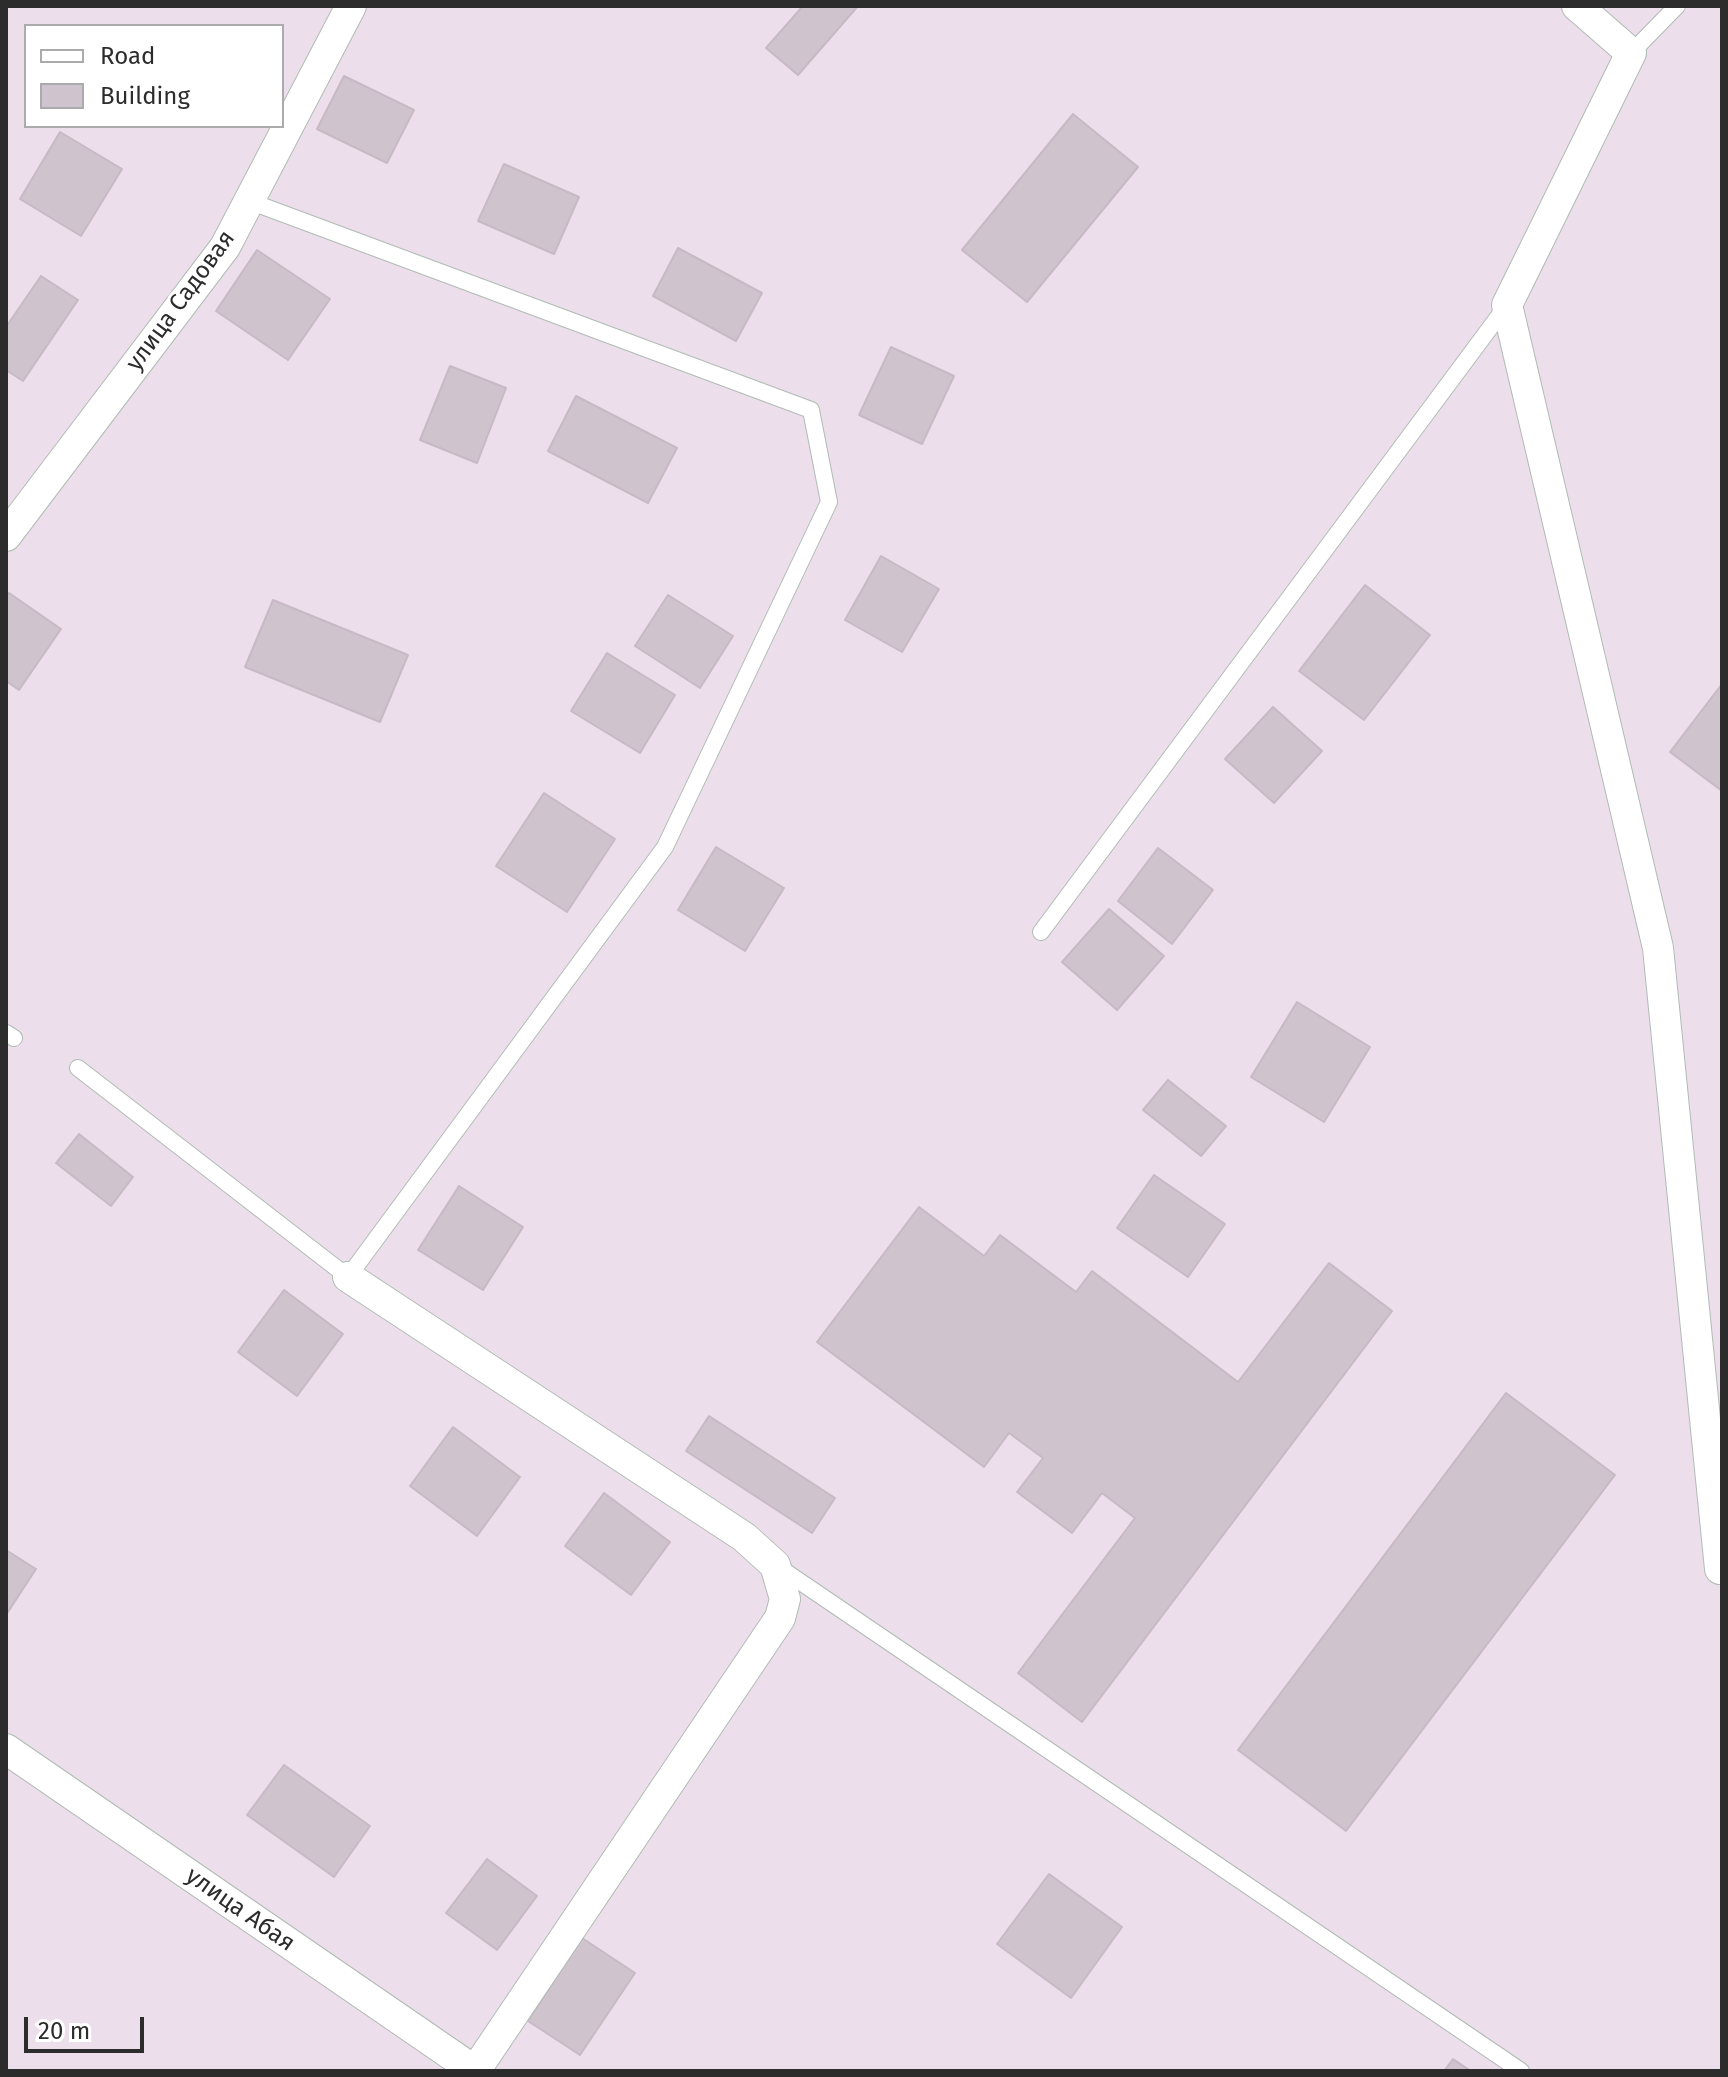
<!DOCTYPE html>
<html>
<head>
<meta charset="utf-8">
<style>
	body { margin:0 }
	#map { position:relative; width:1728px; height:2077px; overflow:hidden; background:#ecdfeb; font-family:"Fira Sans",sans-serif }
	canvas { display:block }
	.frame { position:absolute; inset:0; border:8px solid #2c2c2c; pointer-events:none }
	.legend { position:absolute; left:24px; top:24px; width:260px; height:104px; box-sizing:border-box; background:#fff; border:2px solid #ababab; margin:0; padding:10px 14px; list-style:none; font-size:24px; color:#2c2c2c }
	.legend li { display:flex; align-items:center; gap:16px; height:40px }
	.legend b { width:40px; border:2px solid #ababab }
	.scale { position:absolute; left:24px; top:2017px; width:120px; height:36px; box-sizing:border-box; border:4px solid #2c2c2c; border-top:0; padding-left:10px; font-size:24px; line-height:28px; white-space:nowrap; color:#2c2c2c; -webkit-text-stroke:6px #fff; paint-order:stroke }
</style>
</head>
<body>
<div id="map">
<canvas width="1728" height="2077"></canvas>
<div class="frame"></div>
<ul class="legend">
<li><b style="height:10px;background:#fff"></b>Road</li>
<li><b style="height:22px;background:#cfc4cd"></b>Building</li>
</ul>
<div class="scale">20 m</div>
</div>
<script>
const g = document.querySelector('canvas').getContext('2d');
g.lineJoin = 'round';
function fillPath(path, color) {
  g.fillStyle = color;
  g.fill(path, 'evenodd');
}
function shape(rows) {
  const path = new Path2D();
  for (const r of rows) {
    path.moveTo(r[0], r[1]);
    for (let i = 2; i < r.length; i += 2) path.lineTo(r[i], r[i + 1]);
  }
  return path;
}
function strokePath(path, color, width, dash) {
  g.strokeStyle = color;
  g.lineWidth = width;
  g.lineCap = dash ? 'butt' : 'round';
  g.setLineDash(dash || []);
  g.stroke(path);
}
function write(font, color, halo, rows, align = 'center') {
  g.font = font + ' "Fira Sans",sans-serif';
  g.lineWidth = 6;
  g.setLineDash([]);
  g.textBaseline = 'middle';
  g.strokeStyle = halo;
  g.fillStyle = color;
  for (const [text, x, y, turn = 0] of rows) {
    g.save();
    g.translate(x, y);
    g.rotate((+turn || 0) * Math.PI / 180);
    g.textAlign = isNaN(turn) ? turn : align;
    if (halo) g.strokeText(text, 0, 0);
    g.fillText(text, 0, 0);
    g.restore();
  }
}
const building = shape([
	[803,6,858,6,798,75,766,48,803,6],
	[344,76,414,110,387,163,317,129,344,76],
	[1073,114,1138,167,1027,302,962,250,1073,114],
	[60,132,122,169,81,236,20,199,60,132],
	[504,164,579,197,554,254,478,221,504,164],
	[678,248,762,293,736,341,653,296,678,248],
	[257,250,330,299,288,360,216,311,257,250],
	[41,276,78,300,23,381,6,370,6,327,41,276],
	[891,347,954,376,922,444,859,415,891,347],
	[450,366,506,388,477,463,420,440,450,366],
	[576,396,677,448,648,503,548,451,576,396],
	[881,556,939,589,902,652,845,620,881,556],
	[1365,585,1430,635,1364,720,1299,671,1365,585],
	[9,593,61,629,19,690,6,681,6,597,9,593],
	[668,595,733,636,700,688,635,646,668,595],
	[273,600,408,655,380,722,245,667,273,600],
	[607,653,675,695,640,753,571,711,607,653],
	[1722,684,1722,791,1670,752,1722,684],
	[1273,707,1322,751,1274,803,1225,759,1273,707],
	[544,793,615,839,567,912,496,866,544,793],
	[716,847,784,888,745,951,678,910,716,847],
	[1158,848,1213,890,1172,944,1118,901,1158,848],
	[1109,909,1164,956,1117,1010,1062,962,1109,909],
	[1297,1002,1370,1047,1324,1122,1251,1077,1297,1002],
	[1168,1080,1226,1126,1201,1156,1143,1110,1168,1080],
	[79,1134,133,1177,111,1206,56,1163,79,1134],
	[1154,1175,1225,1224,1188,1277,1117,1228,1154,1175],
	[459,1186,523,1227,483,1290,418,1250,459,1186],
	[919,1207,984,1256,1000,1235,1076,1292,1092,1271,1238,1382,1329,1263,1392,1311,1082,1722,1018,1673,1135,1518,1102,1493,1072,1533,1017,1492,1043,1458,1009,1433,984,1467,817,1342,919,1207],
	[284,1290,343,1334,297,1396,238,1352,284,1290],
	[1506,1393,1615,1475,1346,1831,1238,1750,1506,1393],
	[709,1416,835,1498,812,1533,686,1451,709,1416],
	[453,1427,520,1477,477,1536,410,1486,453,1427],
	[604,1493,670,1542,631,1595,565,1546,604,1493],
	[6,1550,36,1569,6,1615,6,1550],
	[284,1765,370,1826,334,1877,247,1815,284,1765],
	[487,1859,537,1896,497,1950,446,1913,487,1859],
	[1049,1874,1122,1927,1071,1998,997,1944,1049,1874],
	[582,1938,635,1973,580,2055,528,2021,582,1938],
	[1453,2059,1471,2071,1444,2071,1453,2059]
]);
const service = shape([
	[1631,53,1677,6],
	[1041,932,1507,305],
	[6,1033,14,1038],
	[78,1068,348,1277,665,847,829,502,811,410,249,201],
	[777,1566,1521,2071]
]);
const minor = shape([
	[1577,6,1631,53,1507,305,1658,948,1720,1569],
	[6,536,225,247,351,6],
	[348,1277,744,1537,775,1565,785,1599,780,1618,475,2071],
	[6,1749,475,2071]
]);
const streetNames = [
	["улица Садовая",181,301,-54],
	["улица Абая",240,1910,35]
];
fillPath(building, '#cfc4cd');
strokePath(building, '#c7b9c5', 2);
strokePath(service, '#b0bbb4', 18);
strokePath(minor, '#b0bbb4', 32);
strokePath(service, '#fff', 16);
strokePath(minor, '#fff', 30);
write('24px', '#2c2c2c', '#fff', streetNames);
</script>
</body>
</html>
